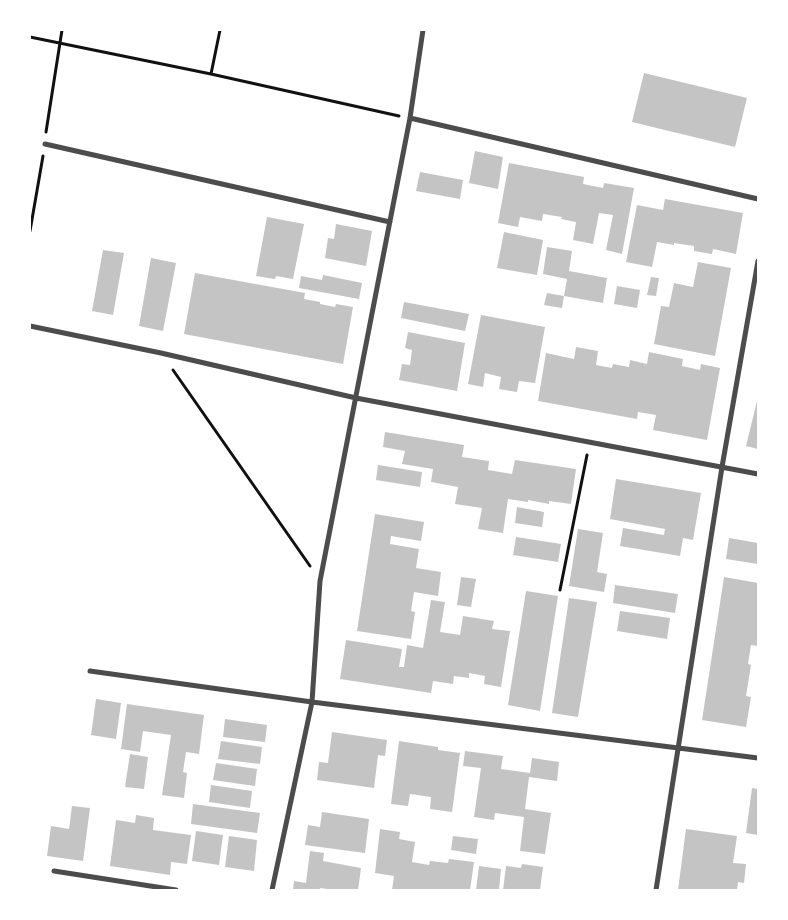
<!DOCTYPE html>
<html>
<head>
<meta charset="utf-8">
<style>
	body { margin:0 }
	#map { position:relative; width:788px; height:920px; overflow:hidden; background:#fff; font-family:"PT Sans Narrow",sans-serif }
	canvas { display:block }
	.frame { position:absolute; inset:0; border:31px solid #fff; pointer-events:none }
</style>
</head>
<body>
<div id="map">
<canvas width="788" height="920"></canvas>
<div class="frame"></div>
</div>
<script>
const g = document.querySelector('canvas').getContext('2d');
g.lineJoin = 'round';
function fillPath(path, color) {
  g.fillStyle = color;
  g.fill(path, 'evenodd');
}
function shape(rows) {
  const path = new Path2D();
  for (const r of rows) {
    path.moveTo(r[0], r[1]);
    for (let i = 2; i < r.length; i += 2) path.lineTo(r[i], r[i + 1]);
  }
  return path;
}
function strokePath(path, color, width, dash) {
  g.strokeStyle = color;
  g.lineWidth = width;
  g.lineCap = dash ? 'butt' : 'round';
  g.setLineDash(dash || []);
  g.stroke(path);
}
const building = shape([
	[644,73,747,98,735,147,632,122],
	[475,151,503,157,498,189,469,183],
	[509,163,584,177,583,184,603,188,604,183,634,188,622,254,606,250,613,215,599,213,593,244,573,240,576,222,561,219,562,217,543,214,542,221,520,217,518,227,498,223],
	[420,172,463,180,460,199,416,191],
	[665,199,743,213,736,254,713,249,712,254,694,251,694,246,674,243,674,245,657,242,652,267,626,262,637,205,663,210],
	[267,217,304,224,293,279,276,276,275,279,256,276],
	[336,224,372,231,366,266,325,258,328,238,334,239],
	[504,232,543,240,537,275,497,268],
	[547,247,572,251,569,271,607,278,603,303,564,296,567,279,543,274],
	[103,250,124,253,113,315,92,311],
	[151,258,176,263,163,331,139,326],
	[698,262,731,268,715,356,654,344,661,306,669,307,674,283,693,287],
	[195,273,305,293,304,299,320,302,320,304,335,307,336,304,353,307,343,364,184,334],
	[323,275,362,283,359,299,299,288,301,276,322,280],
	[651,277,659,278,656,296,647,295],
	[617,286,640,290,637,308,614,304],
	[547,293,564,296,562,308,544,305],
	[404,302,469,314,465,331,401,318],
	[481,315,545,327,535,383,519,381,517,392,499,389,501,377,485,373,483,387,468,384],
	[408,332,465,343,457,391,399,380,402,364,410,365,412,350,405,348],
	[576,347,598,351,596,365,612,368,613,364,629,367,630,360,647,364,649,352,683,359,682,366,700,370,701,364,720,368,707,440,653,430,656,415,638,412,637,419,538,401,546,353,574,359],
	[757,401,758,401,758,449,746,446],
	[385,432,464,445,462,457,489,461,488,470,512,474,515,460,576,469,571,504,549,501,549,504,528,500,528,502,508,499,503,533,478,529,482,508,455,504,458,487,431,482,433,469,402,464,405,451,383,447],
	[378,465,422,472,420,487,376,480],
	[616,479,701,493,693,540,683,538,680,556,620,546,623,528,664,535,665,529,610,519],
	[517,507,544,512,542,527,515,523],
	[375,514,424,522,421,541,391,536,390,544,419,549,416,568,441,572,438,596,414,592,411,611,415,612,411,639,357,631],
	[578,529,603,533,597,572,607,574,604,592,569,586],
	[516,537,561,544,558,562,513,555],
	[729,538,758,543,758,564,726,559],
	[461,577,476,579,471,607,457,605],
	[724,577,758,583,758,646,751,645,748,664,751,665,746,696,751,697,746,727,702,720],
	[615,585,678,594,675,613,613,603],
	[526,591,558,596,540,711,508,705],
	[569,598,597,602,578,717,552,713],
	[431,600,445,602,440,632,460,635,463,616,494,621,492,629,510,631,501,687,484,684,485,676,469,673,469,678,454,676,453,684,433,681,431,693,340,679,346,640,402,649,399,667,404,667,407,645,423,648],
	[620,611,670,618,667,639,617,631],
	[96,699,121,703,116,739,91,735],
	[127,704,204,715,199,754,186,752,183,772,187,773,184,798,162,795,171,735,143,731,140,752,121,749],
	[225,719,267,725,265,742,223,737],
	[332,732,387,740,385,756,378,755,374,788,317,780,319,762,328,763],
	[221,741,262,747,260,764,218,759],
	[399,741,438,747,438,750,460,753,452,812,430,809,431,797,410,794,408,806,391,804],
	[465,751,503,756,501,769,530,773,532,758,559,762,557,781,529,777,525,809,551,813,545,854,520,851,524,817,495,813,494,820,474,817,481,768,463,766],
	[130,754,148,757,144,789,125,787],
	[216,763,257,769,255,786,213,780],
	[211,785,252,791,250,808,209,802],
	[752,788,758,789,758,835,746,833],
	[193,804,260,813,257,833,191,824],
	[72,806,90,808,83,861,47,856,51,826,69,829],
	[322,812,369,819,365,853,305,845,308,825,320,827],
	[136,815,154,818,153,830,191,835,187,864,171,862,170,875,110,866,116,820,135,823],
	[380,829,400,832,399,839,415,842,412,862,429,865,430,861,448,863,449,859,474,862,470,890,392,890,394,876,375,873],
	[686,829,737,836,733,863,746,864,744,883,738,882,737,890,678,890],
	[196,831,223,835,219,865,192,861],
	[229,836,257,840,254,871,225,867],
	[453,836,478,839,476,854,451,850],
	[310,851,324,853,323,861,361,868,358,890,335,890,320,888,320,890,293,890,294,881,306,883],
	[522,864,543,867,540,890,503,890,506,866,521,868],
	[479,866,501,869,499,890,476,890]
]);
const path = shape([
	[30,37,211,74,399,116],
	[211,74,220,30],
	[46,132,62,30],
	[30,231,43,156],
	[173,370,310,566],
	[560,590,587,455]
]);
const minor = shape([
	[410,118,758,199],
	[45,144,390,222],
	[30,326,161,353,356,398,758,474],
	[90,671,312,702,758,758],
	[54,871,176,890],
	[272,890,312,702,320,581,410,118,423,30],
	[656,890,722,467,758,261]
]);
fillPath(building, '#c4c4c4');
strokePath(path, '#111', 3);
strokePath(minor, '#4c4c4c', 5);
</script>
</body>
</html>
